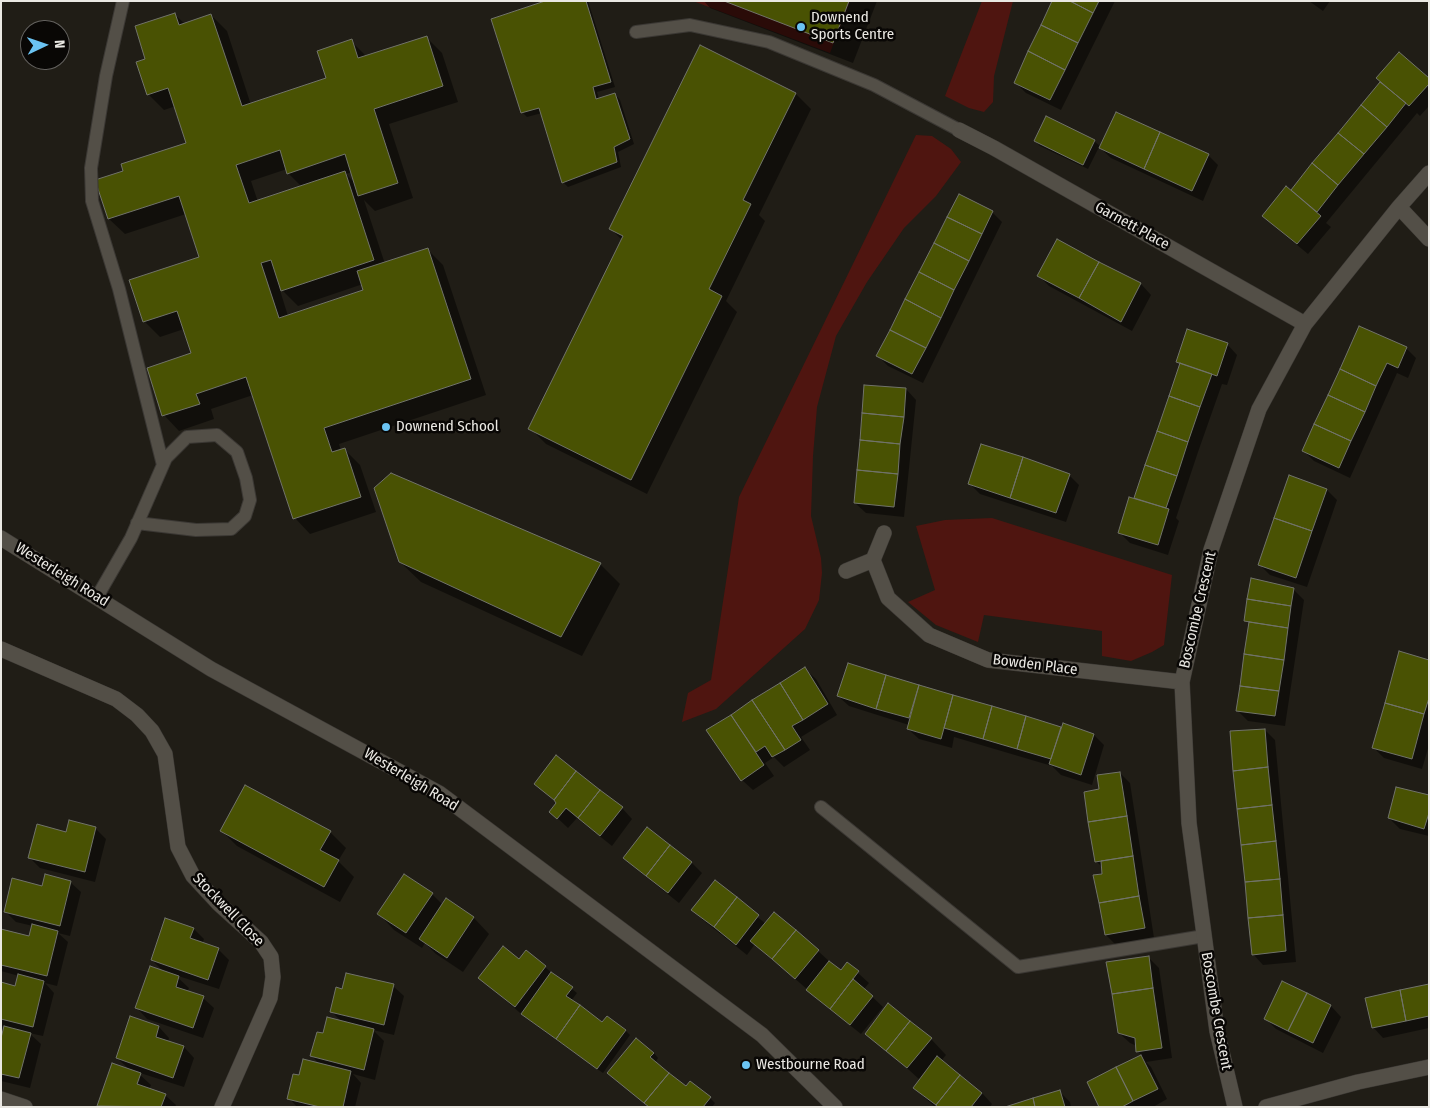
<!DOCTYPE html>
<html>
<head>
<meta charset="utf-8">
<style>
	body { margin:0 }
	#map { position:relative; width:1430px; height:1108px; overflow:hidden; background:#201d16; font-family:"Fira Sans Condensed",sans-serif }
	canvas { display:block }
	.frame { position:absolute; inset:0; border:2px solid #eae8e3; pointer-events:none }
	.north { position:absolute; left:20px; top:20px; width:50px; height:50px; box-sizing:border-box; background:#090705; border:1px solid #63615e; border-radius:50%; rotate:87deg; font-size:14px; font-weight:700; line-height:20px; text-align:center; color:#eae8e3 }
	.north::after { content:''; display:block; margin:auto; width:18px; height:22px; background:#6bc3f2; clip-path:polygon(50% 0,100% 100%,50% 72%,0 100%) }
</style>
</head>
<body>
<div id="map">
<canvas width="1430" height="1108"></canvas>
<div class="frame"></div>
<div class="north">N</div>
</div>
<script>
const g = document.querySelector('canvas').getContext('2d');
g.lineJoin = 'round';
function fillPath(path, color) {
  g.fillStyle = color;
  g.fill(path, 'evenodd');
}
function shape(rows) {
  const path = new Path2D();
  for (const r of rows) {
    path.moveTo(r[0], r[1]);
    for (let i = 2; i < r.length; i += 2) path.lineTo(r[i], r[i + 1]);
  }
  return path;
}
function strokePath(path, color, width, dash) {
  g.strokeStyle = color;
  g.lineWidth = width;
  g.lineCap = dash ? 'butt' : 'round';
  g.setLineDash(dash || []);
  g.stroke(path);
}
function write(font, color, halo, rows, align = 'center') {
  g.font = font + ' "Fira Sans Condensed",sans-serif';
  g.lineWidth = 5;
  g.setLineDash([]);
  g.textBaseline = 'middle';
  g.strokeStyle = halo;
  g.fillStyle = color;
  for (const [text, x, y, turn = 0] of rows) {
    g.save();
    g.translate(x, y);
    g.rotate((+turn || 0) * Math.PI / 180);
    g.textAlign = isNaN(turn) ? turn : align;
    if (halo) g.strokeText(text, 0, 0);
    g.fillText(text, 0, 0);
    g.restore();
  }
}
const green = shape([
	[693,1,850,1,830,53],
	[982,1,1013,1,994,76,993,102,984,112,969,108,945,96],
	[916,135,932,136,951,149,961,162,936,196,904,228,867,282,836,336,817,407,813,456,811,516,821,558,822,573,819,600,805,629,716,709,682,722,688,693,711,680,739,497],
	[992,518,1172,575,1164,645,1152,652,1131,661,1102,656,1102,631,984,615,978,642,936,625,908,602,935,590,916,526,945,520]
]);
const shadow = shape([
	[549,1,588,1,615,87,597,92,599,99,615,94,620,100,634,144,618,152,621,167,568,187,563,182,542,113,527,117,522,112],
	[704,1,877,1,853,63,710,8],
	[1054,1,1115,1,1061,110,1026,93,1015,82],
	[1309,1,1330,1,1323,11],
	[174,14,185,24,211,15,227,31,251,105,327,79,351,41,367,57,426,37,442,53,458,102,389,124,413,198,375,211,364,200,385,264,428,250,443,265,486,395,339,444,341,451,344,449,360,465,376,512,310,534,295,518,253,395,211,409,214,419,179,431,164,415,193,354,184,329,160,337,144,321,200,258,186,214,125,234,109,219,125,172,188,144,176,106,164,110,148,94,147,60],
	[287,169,288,173,302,187,258,202,251,181],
	[352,172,356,184,346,174],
	[363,284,365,290,288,316,279,287,298,306],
	[1429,80,1429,106,1420,116,1417,113,1326,223,1331,227,1308,254,1274,226,1291,192,1382,82],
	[796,94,811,109,759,215,765,221,726,301,737,312,647,494,546,444,530,428,623,241,611,229],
	[1035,141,1094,141,1101,147,1208,155,1218,165,1203,201,1111,158,1099,147,1088,169,1040,146],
	[992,212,1002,222,923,383,888,366,878,356],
	[1058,241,1141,284,1151,295,1132,331,1049,286,1039,276],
	[1360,327,1406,348,1416,358,1408,378,1397,373,1350,478,1314,461,1304,451],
	[1227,344,1237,355,1227,385,1222,384,1198,452,1176,518,1179,521,1168,555,1130,543,1119,532,1135,500,1181,365,1178,362],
	[906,389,916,400,904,517,866,513,855,503],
	[1069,475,1079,485,1066,522,980,494,970,484],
	[1327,490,1337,500,1307,587,1270,575,1260,565],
	[400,562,600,564,620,584,582,656,421,582],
	[1293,589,1304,600,1285,726,1248,721,1237,710,1250,625,1246,620],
	[1429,661,1429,745,1422,769,1384,758,1374,748],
	[849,665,1062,729,1063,725,1094,735,1104,745,1092,785,1061,775,1052,766,954,737,952,748,919,739,908,729,909,725,849,706,838,696],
	[805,669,816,679,837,715,801,737,810,750,784,767,774,757,765,763,774,776,753,790,742,780,708,731],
	[1265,730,1275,740,1296,962,1263,965,1253,954],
	[1120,773,1130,783,1154,938,1116,945,1106,935,1104,875,1103,868,1096,861],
	[535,784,622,808,632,819,612,846,577,818,568,828,551,812,557,803],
	[1429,797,1429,836,1400,829,1389,818],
	[95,828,106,839,95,882,40,868,30,858,67,833],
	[222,831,330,832,346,848,338,861,354,877,340,902,237,846],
	[624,858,691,862,702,873,679,903,635,868],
	[70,882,81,892,70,936,58,933,68,942,57,986,45,983,54,993,43,1036,29,1033,41,1044,30,1088,1,1081,1,1039,5,1027,1,1026,1,984,16,987,19,976,1,971,1,930,30,937,33,926,16,922,5,911,43,887],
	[715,882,766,924,818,951,841,972,848,964,869,983,864,989,883,1007,861,1034,818,1000,808,990,755,944,747,955,703,920,693,910],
	[432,894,443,905,446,900,474,918,489,934,463,972,436,954,425,943,422,948,394,930,379,914],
	[194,929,204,939,202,944,218,949,229,960,219,989,175,975,189,988,187,992,203,998,214,1008,203,1038,147,1019,137,1008,165,973,152,960],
	[526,952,577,993,571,1001,602,1023,625,1030,630,1035,603,1073,527,1019,480,978,519,961],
	[1148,957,1159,968,1172,1058,1146,1062,1151,1067,1167,1099,1153,1107,1101,1107,1089,1082,1142,1056,1138,1051,1137,1046,1130,1043,1119,1033],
	[1282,983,1331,1006,1341,1017,1323,1053,1276,1029,1266,1019],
	[1429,985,1429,1028,1383,1038,1373,1027],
	[393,986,404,996,394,1035,373,1030,384,1041,375,1080,353,1074,361,1083,355,1107,297,1107,289,1098,300,1077,320,1065,312,1056,323,1034,343,1023,331,1011,343,990],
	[131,1018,159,1027,169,1038,168,1042,184,1047,194,1058,184,1087,137,1072,151,1085,149,1089,165,1095,176,1105,175,1107,100,1107,99,1105,131,1071,117,1058],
	[138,1079,140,1079,136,1090,134,1090],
	[867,1034,931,1039,946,1055,941,1061,982,1093,992,1104,990,1107,935,1107,914,1088,920,1080,886,1049,883,1049],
	[654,1053,658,1058,655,1063,686,1088,710,1098,715,1103,712,1107,649,1107,609,1073],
	[1060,1092,1070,1102,1071,1107,1009,1107]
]);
const building = shape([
	[545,1,586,1,611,82,593,87,596,99,615,93,630,139,614,147,617,162,562,183,539,108,521,113,491,19,545,1],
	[724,1,849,1,833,43,724,1],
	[1052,1,1070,1,1093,13,1078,43,1041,25,1052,1],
	[1070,1,1099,1,1093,13,1070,1],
	[175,13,179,25,211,14,242,106,326,78,317,51,352,39,358,58,427,36,443,86,374,109,398,183,358,196,345,154,287,174,280,150,236,165,249,203,345,171,374,260,281,291,271,260,261,263,279,318,363,290,357,271,428,248,471,379,324,428,332,452,345,448,361,497,293,519,246,377,196,394,200,404,162,416,147,368,191,353,177,311,143,322,129,280,199,257,179,196,108,219,95,180,123,171,121,164,186,143,168,88,147,95,136,62,145,59,135,26,175,13],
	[1041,25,1078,43,1065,70,1028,51,1041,25],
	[700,45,796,93,743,200,751,204,709,289,722,296,631,480,528,429,623,236,609,229,700,45],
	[1028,51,1065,70,1050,100,1014,83,1028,51],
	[1399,52,1429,78,1429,84,1409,106,1376,78,1399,52],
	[1380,82,1406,103,1387,127,1361,105,1380,82],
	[1361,105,1387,127,1364,154,1338,133,1361,105],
	[1116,112,1160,132,1144,169,1099,148,1116,112],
	[1046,116,1095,140,1083,165,1034,141,1046,116],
	[1160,132,1209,154,1192,191,1144,169,1160,132],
	[1338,133,1364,154,1338,185,1312,163,1338,133],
	[1312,163,1338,185,1317,212,1291,190,1312,163],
	[1286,186,1321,216,1297,244,1262,216,1286,186],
	[959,194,993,211,982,234,947,217,959,194],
	[947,217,982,234,969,261,934,243,947,217],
	[1057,239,1099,262,1079,298,1037,276,1057,239],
	[934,243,969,261,954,290,919,272,934,243],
	[1099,262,1141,283,1121,322,1079,298,1099,262],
	[919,272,954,290,941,318,905,299,919,272],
	[905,299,941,318,926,348,890,330,905,299],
	[1359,326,1407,347,1398,368,1387,363,1376,386,1340,369,1359,326],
	[1187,329,1228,343,1217,376,1176,362,1187,329],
	[890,330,926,348,912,374,876,356,890,330],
	[1180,363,1212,374,1200,407,1169,396,1180,363],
	[1340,369,1376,386,1365,412,1328,395,1340,369],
	[864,385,906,388,904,417,862,413,864,385],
	[1328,395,1365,412,1351,441,1314,424,1328,395],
	[1169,396,1200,407,1188,442,1157,431,1169,396],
	[862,413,904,417,900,444,860,440,862,413],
	[1314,424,1351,441,1339,468,1302,451,1314,424],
	[1157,431,1188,442,1177,476,1145,465,1157,431],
	[860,440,900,444,898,474,857,470,860,440],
	[981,444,1023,457,1010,498,968,484,981,444],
	[1023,457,1070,474,1056,513,1010,498,1023,457],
	[1145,465,1177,476,1166,508,1134,498,1145,465],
	[857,470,898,474,894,507,854,503,857,470],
	[391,473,601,563,561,637,399,562,374,488,391,473],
	[1289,475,1327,489,1312,531,1274,518,1289,475],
	[1129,497,1169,509,1158,545,1118,533,1129,497],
	[1274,518,1312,531,1296,578,1258,565,1274,518],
	[1251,578,1294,588,1291,606,1247,599,1251,578],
	[1247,599,1291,606,1288,628,1244,621,1247,599],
	[1249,622,1288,628,1284,660,1244,654,1249,622],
	[1399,651,1429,660,1429,698,1424,714,1385,703,1399,651],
	[1244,654,1284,660,1279,691,1240,686,1244,654],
	[848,663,886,675,876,709,837,696,848,663],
	[805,667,828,704,803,720,780,683,805,667],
	[886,675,919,685,909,718,876,709,886,675],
	[780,683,803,720,792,726,801,740,785,750,752,700,780,683],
	[919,685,953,695,941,739,907,729,919,685],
	[1240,686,1279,691,1275,716,1236,711,1240,686],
	[953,695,992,706,983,739,944,728,953,695],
	[752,700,785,750,772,757,765,746,756,752,731,715,752,700],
	[1385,703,1424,714,1412,759,1372,748,1385,703],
	[992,706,1026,716,1017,749,983,739,992,706],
	[731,715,764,765,741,781,706,730,731,715],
	[1026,716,1061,727,1051,759,1017,749,1026,716],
	[1063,723,1094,734,1081,775,1049,764,1063,723],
	[1265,729,1268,767,1233,771,1230,731,1265,729],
	[556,755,576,771,554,800,534,784,556,755],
	[1268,767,1272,805,1237,809,1233,771,1268,767],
	[576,771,600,790,578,818,566,808,557,819,549,812,556,803,554,800,576,771],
	[1120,772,1127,816,1088,822,1084,792,1099,789,1097,775,1120,772],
	[245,785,331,831,320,850,339,860,324,887,220,831,245,785],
	[1396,787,1429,795,1429,813,1424,829,1388,818,1396,787],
	[600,790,623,807,600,836,578,818,600,790],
	[1272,805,1276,841,1241,845,1237,809,1272,805],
	[1127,816,1133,856,1095,862,1088,822,1127,816],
	[69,820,96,827,85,872,28,858,37,824,66,832,69,820],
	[647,827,670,845,646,876,623,858,647,827],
	[1276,841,1280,879,1245,882,1241,845,1276,841],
	[670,845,692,862,668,893,646,876,670,845],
	[1133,856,1139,896,1099,903,1093,875,1102,874,1101,861,1133,856],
	[45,874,71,881,60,926,4,912,12,878,42,886,45,874],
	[404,874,433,893,406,933,377,914,404,874],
	[1280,879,1283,915,1248,918,1245,882,1280,879],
	[715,880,737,897,714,927,691,910,715,880],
	[1139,896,1145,928,1105,935,1099,903,1139,896],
	[737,897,759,915,736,945,714,927,737,897],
	[446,898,474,917,447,958,419,939,446,898],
	[774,912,796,930,772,959,750,941,774,912],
	[1283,915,1286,951,1252,955,1248,918,1283,915],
	[165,918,194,928,190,938,219,948,208,980,151,960,165,918],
	[32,924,58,931,47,976,1,965,1,929,29,936,32,924],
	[796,930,819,950,795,979,772,959,796,930],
	[503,946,519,959,526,950,546,966,515,1007,478,978,503,946],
	[1149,956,1153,988,1112,994,1106,962,1149,956],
	[829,961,841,970,847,962,859,971,830,1009,806,990,829,961],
	[150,966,179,976,176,987,204,996,193,1028,135,1008,150,966],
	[551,972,573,987,566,996,580,1005,556,1039,521,1014,551,972],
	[346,973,394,984,384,1025,330,1012,336,987,342,989,346,973],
	[18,974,44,981,33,1027,1,1019,1,982,15,986,18,974],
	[853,979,873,996,850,1025,830,1009,853,979],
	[1282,981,1307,993,1288,1031,1264,1019,1282,981],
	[1429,984,1429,1016,1406,1021,1400,990,1429,984],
	[1153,988,1162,1048,1136,1052,1135,1038,1118,1033,1112,994,1153,988],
	[1400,990,1406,1021,1372,1028,1365,998,1400,990],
	[1307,993,1331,1005,1313,1043,1288,1031,1307,993],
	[888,1003,910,1021,886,1051,865,1034,888,1003],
	[580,1005,602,1022,607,1016,626,1030,597,1069,556,1039,580,1005],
	[130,1016,159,1026,156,1037,184,1046,173,1078,116,1058,130,1016],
	[327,1017,374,1029,364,1070,310,1056,317,1032,323,1033,327,1017],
	[910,1021,932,1038,907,1068,886,1051,910,1021],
	[4,1026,31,1033,19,1078,1,1074,1,1038,4,1026],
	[636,1038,654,1053,650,1057,669,1073,644,1103,607,1073,636,1038],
	[1141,1055,1158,1089,1133,1101,1116,1067,1141,1055],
	[937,1056,960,1075,936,1105,913,1088,937,1056],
	[303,1059,351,1071,343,1107,320,1107,287,1099,293,1074,299,1075,303,1059],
	[112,1063,141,1073,137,1084,166,1094,161,1107,97,1106,112,1063],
	[1116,1067,1133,1101,1122,1107,1099,1107,1087,1082,1116,1067],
	[669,1073,686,1086,690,1081,711,1097,703,1107,649,1107,644,1103,669,1073],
	[960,1075,982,1093,971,1107,937,1107,936,1105,960,1075],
	[1060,1090,1065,1107,1035,1107,1033,1098,1060,1090],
	[1033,1098,1035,1107,1005,1107,1033,1098]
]);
const service = shape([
	[123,1,106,76,91,168,92,201,119,289,163,465],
	[636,32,690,25,769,42,874,85,959,130],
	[97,597,131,538,166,458,187,437,217,435,237,452,246,478,250,500,245,516,231,529,196,530,137,523],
	[821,807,1018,967,1204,936]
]);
const minor = shape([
	[959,130,994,148,1305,324],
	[1399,207,1429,239],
	[884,533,873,560,888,598,929,635,988,660,1182,682],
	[846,571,873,560],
	[1,649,116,699,137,715,152,731,165,754,178,847,193,876,219,904,261,942,271,957,273,977,270,998,222,1107],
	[1,1099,25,1107],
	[1235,1107,1217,1031,1189,823,1182,682,1211,550,1259,409,1305,324,1399,207,1429,173],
	[1266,1107,1358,1082,1429,1067]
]);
const tertiary = shape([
	[1,538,211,669,439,793,762,1035,835,1107]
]);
const markers = [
	[801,27,5,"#6bc3f2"],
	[386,427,5,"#6bc3f2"],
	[746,1065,5,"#6bc3f2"]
];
const poiNames = [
	["Downend",811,18],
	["Sports Centre",811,35],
	["Downend School",396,427],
	["Westbourne Road",756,1065]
];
const streetNames = [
	["Garnett Place",1132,226,29],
	["Westerleigh Road",62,575,32],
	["Boscombe Crescent",1198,610,-77],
	["Bowden Place",1035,665,7],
	["Westerleigh Road",411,780,31],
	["Stockwell Close",228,910,46],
	["Boscombe Crescent",1216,1011,80]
];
fillPath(green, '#4f1510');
fillPath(shadow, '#0007');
fillPath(building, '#495203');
strokePath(building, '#71736a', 1);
strokePath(service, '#3b3834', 14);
strokePath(minor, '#3b3834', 16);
strokePath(tertiary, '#3b3834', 16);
strokePath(service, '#534f47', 12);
strokePath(minor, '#534f47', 15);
strokePath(tertiary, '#534f47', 15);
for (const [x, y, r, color] of markers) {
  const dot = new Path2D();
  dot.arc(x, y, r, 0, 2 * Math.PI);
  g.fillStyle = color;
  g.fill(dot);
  strokePath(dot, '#090705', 2);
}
write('15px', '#eae8e3', '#090705', poiNames, 'left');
write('15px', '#eae8e3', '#090705', streetNames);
</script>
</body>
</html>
